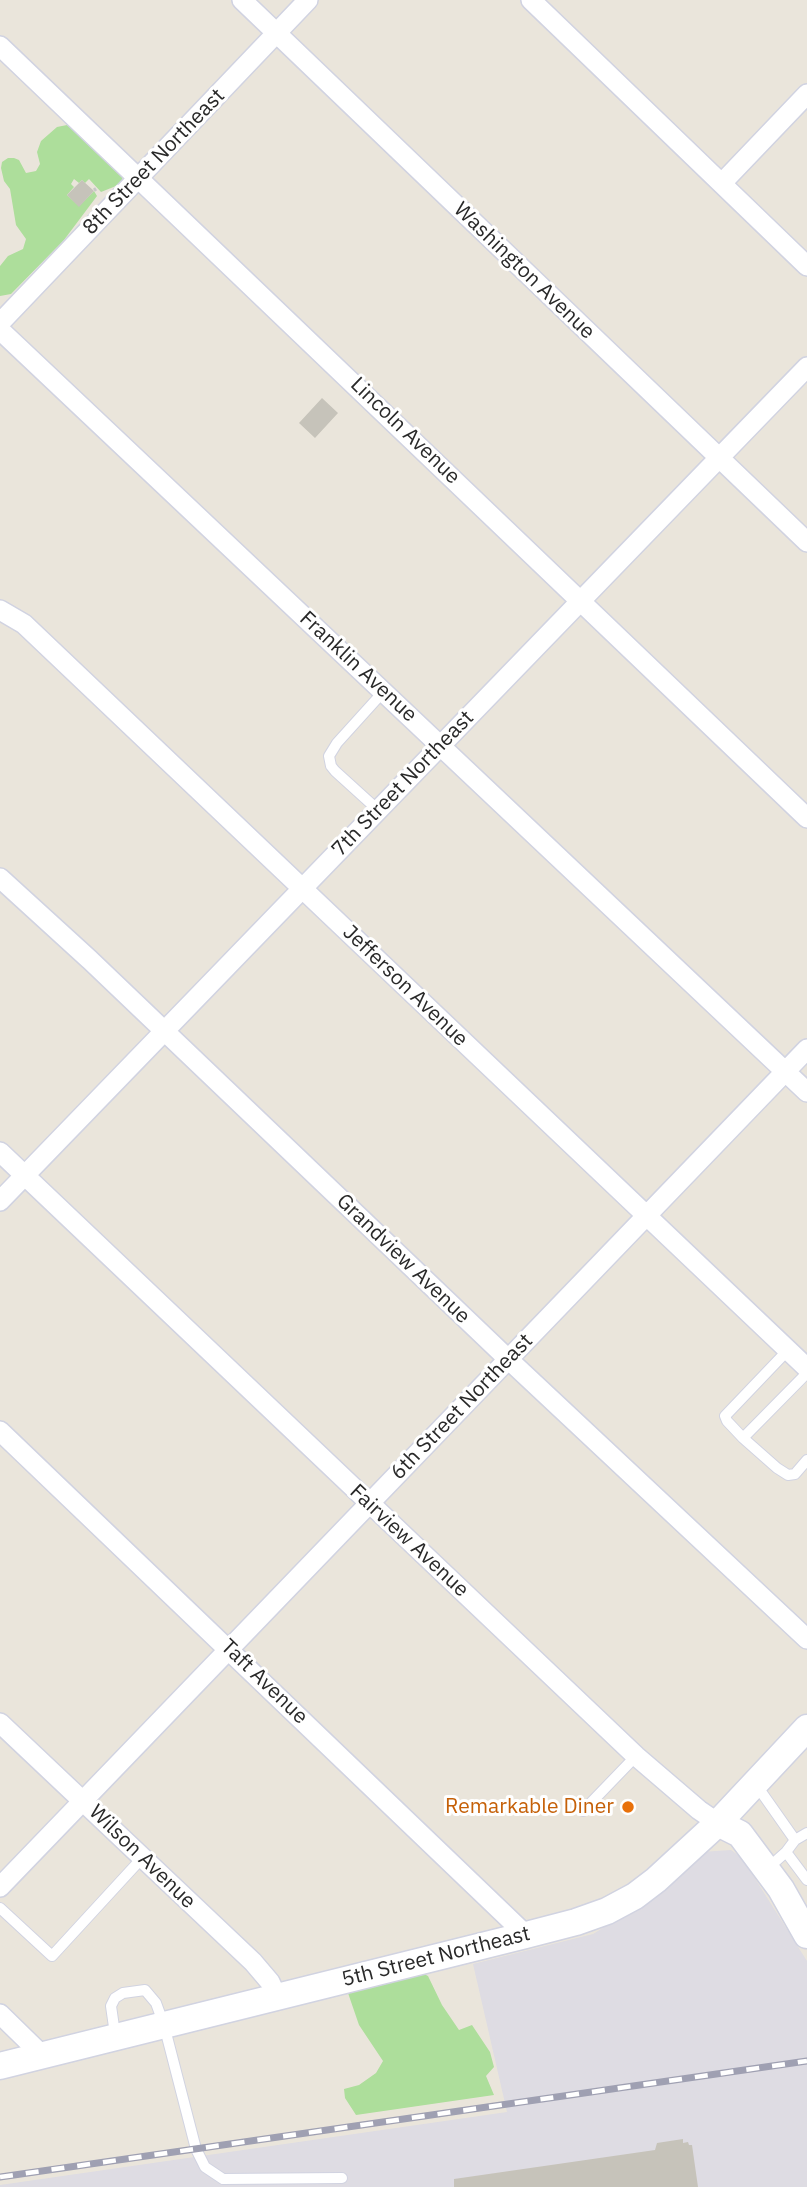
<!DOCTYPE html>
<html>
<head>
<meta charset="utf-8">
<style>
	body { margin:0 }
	canvas { display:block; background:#eae5db }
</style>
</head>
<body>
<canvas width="807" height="2187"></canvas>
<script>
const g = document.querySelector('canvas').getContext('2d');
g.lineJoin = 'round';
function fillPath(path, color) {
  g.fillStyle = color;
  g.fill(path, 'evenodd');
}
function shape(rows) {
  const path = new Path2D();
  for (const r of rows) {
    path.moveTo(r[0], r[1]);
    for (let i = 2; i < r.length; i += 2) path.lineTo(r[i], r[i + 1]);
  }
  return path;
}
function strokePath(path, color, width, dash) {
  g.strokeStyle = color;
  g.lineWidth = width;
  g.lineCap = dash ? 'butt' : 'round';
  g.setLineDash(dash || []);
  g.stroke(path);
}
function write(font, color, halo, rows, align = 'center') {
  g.font = font + ' "IBM Plex Sans",sans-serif';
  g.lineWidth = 6;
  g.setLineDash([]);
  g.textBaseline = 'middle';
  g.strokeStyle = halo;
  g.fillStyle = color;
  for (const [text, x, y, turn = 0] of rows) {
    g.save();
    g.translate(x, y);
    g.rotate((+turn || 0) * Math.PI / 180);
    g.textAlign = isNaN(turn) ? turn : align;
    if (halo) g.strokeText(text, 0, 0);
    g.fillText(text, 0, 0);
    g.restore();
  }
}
const industrial = shape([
	[731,1850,742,1858,807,1961,807,2187,0,2187,0,2185,507,2112,473,1964,593,1934,643,1903,701,1852]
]);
const green = shape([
	[67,125,76,130,123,175,122,180,116,186,101,192,89,179,85,183,82,180,79,183,74,179,71,184,74,187,67,195,79,206,94,191,97,196,64,240,11,294,0,296,0,266,8,256,23,249,26,239,16,225,10,189,4,181,1,168,2,162,8,158,14,158,19,160,26,173,36,171,40,164,37,152,41,141,57,127],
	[418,1971,428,1976,442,2005,459,2030,472,2025,490,2052,494,2067,486,2076,494,2095,356,2115,345,2098,344,2089,359,2085,376,2073,383,2061,359,2025,348,1993,361,1985]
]);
const building = shape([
	[82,180,94,191,79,207,67,195],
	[322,398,338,413,315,438,299,423],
	[683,2139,683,2143,688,2142,689,2145,692,2145,698,2187,454,2187,454,2179,655,2150,657,2143]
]);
const path = shape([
	[94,188,96,191]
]);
const lane = shape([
	[378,810,335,771,331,766,329,756,337,743,384,691],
	[807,1373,743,1438,777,1468,788,1475,795,1474,807,1460],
	[743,1438,727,1421,725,1416,788,1350],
	[757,1786,795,1840],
	[583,1811,636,1756],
	[786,1852,807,1880],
	[767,1869,786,1852,795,1840,807,1833],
	[0,1908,52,1956,143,1857],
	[115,2034,111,2006,115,1998,123,1993,145,1990,156,2003,164,2025,196,2149,205,2167,223,2179,342,2178]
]);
const street = shape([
	[242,0,807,542],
	[531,0,807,266],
	[0,46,807,818],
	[722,183,807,94],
	[0,323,308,0],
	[0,330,807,1092],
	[0,610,24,624,807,1368],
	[0,878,90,960,508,1359,807,1639],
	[0,1152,636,1756,699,1810,718,1823],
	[0,1201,807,367],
	[0,1431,526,1935],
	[0,1723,253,1962,270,1982,277,1997],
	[0,1887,807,1049],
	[0,2014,42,2055]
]);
const secondary = shape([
	[718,1823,740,1834,781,1889,807,1935],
	[0,2066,526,1935,576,1922,607,1911,635,1896,656,1880,718,1823,807,1728]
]);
const rail = shape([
	[0,2177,807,2061]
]);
const markers = [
	[628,1807,7,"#e8710a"]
];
const streetNames = [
	["8th Street Northeast",154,162,-46],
	["Washington Avenue",524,271,44],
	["Lincoln Avenue",405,431,44],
	["Franklin Avenue",358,667,43],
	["7th Street Northeast",403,784,-46],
	["Jefferson Avenue",405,986,44],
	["Grandview Avenue",403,1259,44],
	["6th Street Northeast",462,1407,-46],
	["Fairview Avenue",409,1541,43],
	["Taft Avenue",264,1682,44],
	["Wilson Avenue",142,1857,44],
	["5th Street Northeast",436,1957,-14]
];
const foodNames = [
	["Remarkable Diner",614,1807]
];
fillPath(industrial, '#dedce3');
fillPath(green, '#adde9b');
fillPath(building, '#c6c3ba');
strokePath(lane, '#d1d3e1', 12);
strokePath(street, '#d1d3e1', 22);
strokePath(secondary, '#d1d3e1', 29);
strokePath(path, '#c7c7c7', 2.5, [5, 3.5]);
strokePath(lane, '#fff', 10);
strokePath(street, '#fff', 19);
strokePath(secondary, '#fff', 26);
strokePath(rail, '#9fa0b2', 7);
strokePath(rail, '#fff', 4.5, [13]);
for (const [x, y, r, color] of markers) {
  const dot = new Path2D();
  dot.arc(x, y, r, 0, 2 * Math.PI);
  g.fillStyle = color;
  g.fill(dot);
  strokePath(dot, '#fff', 2.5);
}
write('21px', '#292929', '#fff', streetNames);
write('21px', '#c56008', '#fff', foodNames, 'right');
</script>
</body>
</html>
